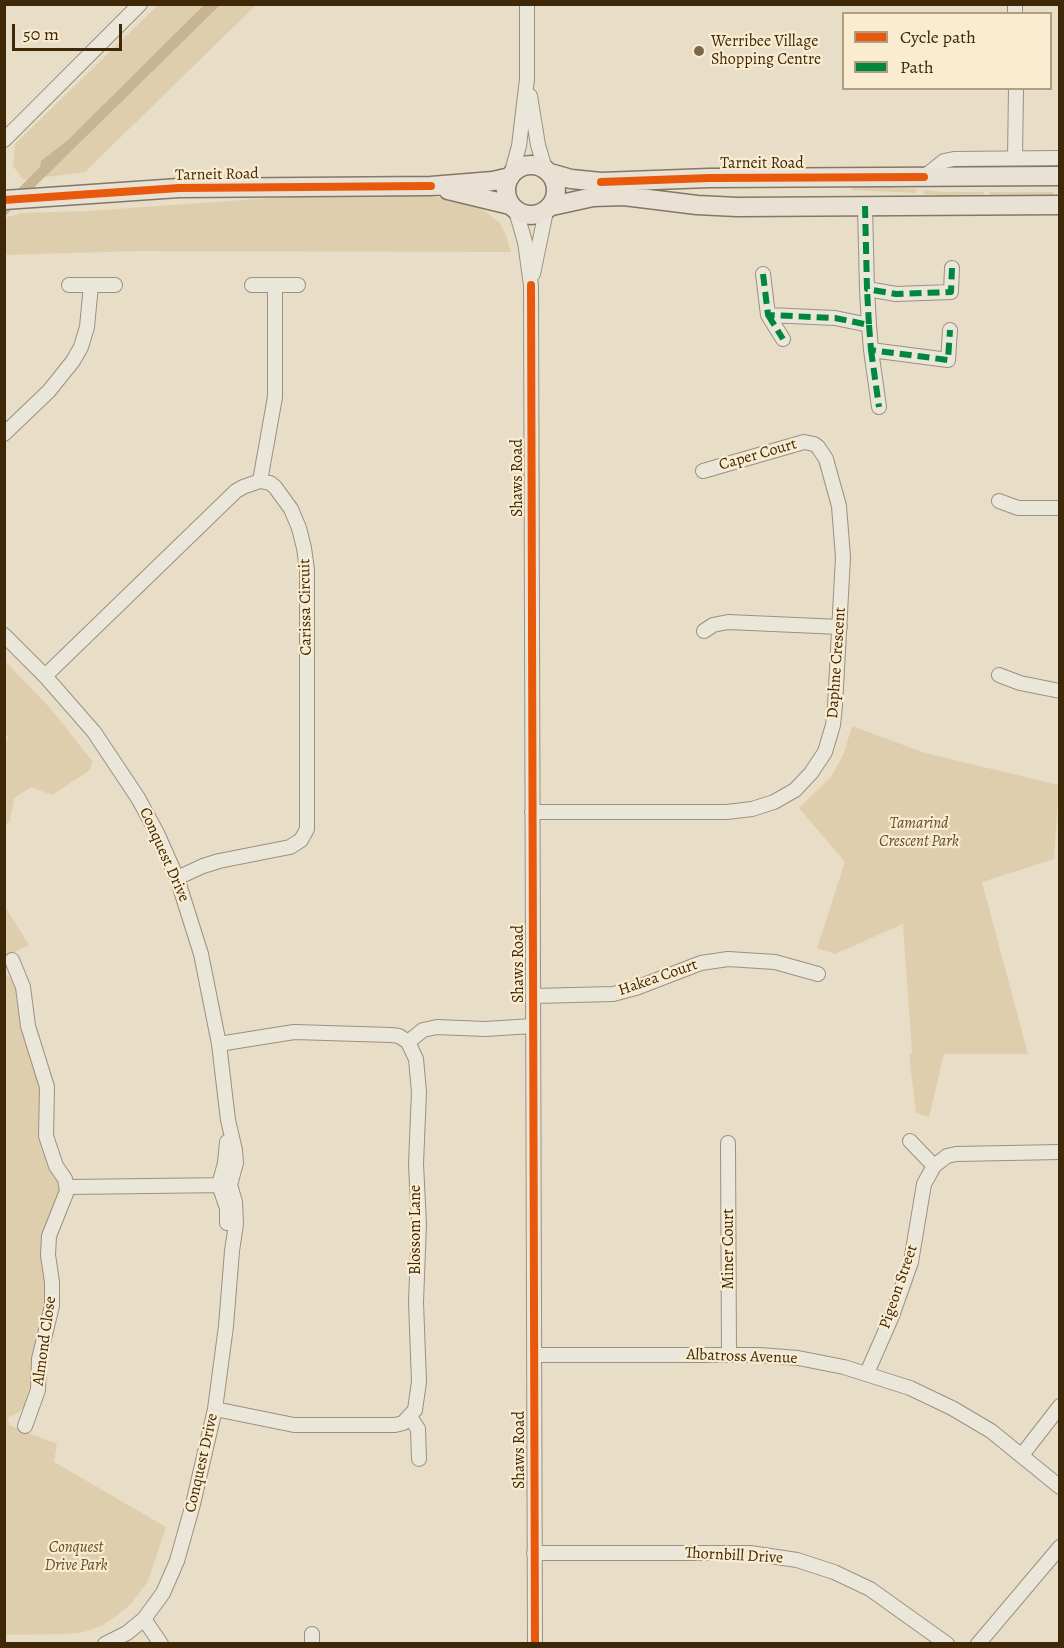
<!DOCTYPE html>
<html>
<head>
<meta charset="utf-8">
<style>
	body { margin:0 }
	#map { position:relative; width:1064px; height:1648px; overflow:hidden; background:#e8ddc6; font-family:Alegreya,serif }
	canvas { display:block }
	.frame { position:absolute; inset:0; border:6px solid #3e2808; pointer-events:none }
	.legend { position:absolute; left:842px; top:12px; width:210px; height:78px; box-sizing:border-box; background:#faecd0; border:2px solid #af9e80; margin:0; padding:8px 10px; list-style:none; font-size:18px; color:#3e2808 }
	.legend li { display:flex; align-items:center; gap:12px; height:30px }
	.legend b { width:30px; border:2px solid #af9e80 }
	.scale { position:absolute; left:12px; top:24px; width:110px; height:27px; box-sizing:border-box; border:3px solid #3e2808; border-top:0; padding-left:8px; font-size:18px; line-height:21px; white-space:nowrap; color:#3e2808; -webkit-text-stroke:4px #faecd0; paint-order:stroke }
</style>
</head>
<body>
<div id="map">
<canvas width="1064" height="1648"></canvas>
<div class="frame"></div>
<ul class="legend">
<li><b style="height:8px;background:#e8590c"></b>Cycle path</li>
<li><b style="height:8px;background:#00873e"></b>Path</li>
</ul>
<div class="scale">50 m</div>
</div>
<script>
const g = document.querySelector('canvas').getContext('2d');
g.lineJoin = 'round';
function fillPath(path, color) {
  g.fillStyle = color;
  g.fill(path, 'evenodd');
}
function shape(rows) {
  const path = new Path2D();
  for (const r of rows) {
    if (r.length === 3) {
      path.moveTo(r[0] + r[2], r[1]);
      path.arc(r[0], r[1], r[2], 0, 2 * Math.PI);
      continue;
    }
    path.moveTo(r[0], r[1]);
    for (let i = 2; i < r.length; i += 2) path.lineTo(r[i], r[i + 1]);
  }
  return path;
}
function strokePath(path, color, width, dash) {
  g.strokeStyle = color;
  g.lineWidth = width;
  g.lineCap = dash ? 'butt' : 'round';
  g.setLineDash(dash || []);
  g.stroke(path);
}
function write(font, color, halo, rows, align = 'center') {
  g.font = font + ' Alegreya,serif';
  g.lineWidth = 4.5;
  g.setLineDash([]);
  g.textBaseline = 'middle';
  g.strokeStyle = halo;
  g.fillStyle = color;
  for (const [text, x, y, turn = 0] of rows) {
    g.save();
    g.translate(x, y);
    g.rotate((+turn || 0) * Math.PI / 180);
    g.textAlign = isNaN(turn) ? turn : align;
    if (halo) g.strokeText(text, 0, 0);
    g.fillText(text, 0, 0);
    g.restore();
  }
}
const green = shape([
	[158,5,256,5,85,172,23,180,13,166,15,144],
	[852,185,917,189,916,193,852,190],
	[924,190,943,192,984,192,984,197,961,198,923,194],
	[990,192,1053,192,1053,197,989,197],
	[313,195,408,195,464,199,483,210,500,223,507,238,511,252,137,251,5,255,4,218,21,213,88,211],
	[5,661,51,709,92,761,90,770,52,795,31,787,14,798,10,821,5,825,5,743,9,738,5,733],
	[852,726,925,753,1059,785,1054,859,982,882,1028,1054,944,1054,929,1117,916,1113,909,1054,912,1053,903,924,835,954,817,948,845,862,799,808,831,777,844,753],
	[4,905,29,945,5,956,4,956],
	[4,974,13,979,18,994,39,1077,41,1129,51,1169,60,1185,45,1271,47,1306,33,1356,30,1393,26,1406,19,1412,8,1418,9,1425,57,1444,54,1462,166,1527,148,1581,131,1604,115,1617,101,1626,84,1632,68,1634,5,1635]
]);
const water = shape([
	[204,5,220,5,5,216,5,202,40,167,41,161,68,140]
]);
const minor = shape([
	[1015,4,1015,14],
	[530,96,538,145,545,169],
	[4,140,140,4],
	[1015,158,1016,88],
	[511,175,519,146,527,79,527,4],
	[924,177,944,161,954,159,1060,158],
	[865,206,867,289,896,294,951,292,952,268],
	[516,211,525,242,531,285,535,1644],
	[533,274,546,211],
	[763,274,768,315,835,318,869,325,867,289],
	[69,285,115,285],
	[252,285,298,285],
	[768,315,783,339],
	[869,325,871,350,948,360,950,330],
	[871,350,879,407],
	[4,434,49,391,73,361,81,347,87,327,91,285],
	[260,481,275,397,275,285],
	[999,501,1018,508,1060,508],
	[704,631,713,625,728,622,840,627],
	[4,635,45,676,94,732,138,798,157,833,177,878,201,954,219,1044,228,1120,235,1150,236,1163,230,1185,235,1202,236,1224,232,1251,226,1326,215,1409,193,1504,177,1561,163,1593,144,1619,127,1633,105,1644],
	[999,675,1020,683,1060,691],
	[45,676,236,491,243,487,260,481,270,483,275,487,291,509,299,528,304,548,307,570,307,829,301,840,290,847,219,861,203,866,177,878],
	[532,812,727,812,752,809,774,802,795,790,811,773,825,752,833,725,835,706,843,557,839,506,826,459,818,447,814,444,804,442,703,471],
	[12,960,23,987,28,1026,47,1087,46,1136,56,1166,65,1179,67,1191,49,1236,48,1255,52,1282,52,1306,39,1359,38,1390,25,1426],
	[533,996,613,994,636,988,701,963,728,959,775,962,818,974],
	[408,1042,423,1030,437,1027,485,1029,533,1026],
	[910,1141,934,1166],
	[227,1142,225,1163,219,1185,227,1208,227,1223],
	[728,1143,729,1355],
	[67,1187,230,1185],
	[534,1355,759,1355,798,1358,844,1367,910,1388,952,1408,991,1431,1060,1487],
	[867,1373,892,1316,911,1262,924,1184,934,1166,947,1156,956,1154,1060,1152],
	[215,1409,294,1425,395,1425,403,1423,415,1410,419,1382,416,1302,419,1224,416,1164,419,1092,416,1059,408,1042,399,1036,391,1035,294,1032,219,1044],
	[410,1417,418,1429,419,1459],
	[1022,1455,1060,1406],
	[534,1553,750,1553,797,1560,834,1572,870,1589,947,1644],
	[144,1619,161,1644],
	[312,1634,312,1644],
	[978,1644,1060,1547]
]);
const major = shape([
	[531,190,25],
	[550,173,571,179,601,182,709,178,1060,176],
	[448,190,510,205],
	[4,200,179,188,431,186,493,181,510,177],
	[552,206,593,197,624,196,697,205,737,207,1060,205]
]);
const quiet = shape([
	[865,206,867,289,896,294,951,292,952,268],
	[763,274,768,315,835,318,869,325,867,289],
	[768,315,783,339],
	[869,325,871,350,948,360,950,330],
	[871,350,879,407]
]);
const cycleway = shape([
	[601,182,709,178,924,177],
	[4,200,179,188,431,186],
	[531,285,535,1644]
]);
const markers = [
	[699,51,6,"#7a674a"]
];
const poiNames = [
	["Werribee Village",711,42],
	["Shopping Centre",711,60]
];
const streetNames = [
	["Tarneit Road",762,164],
	["Tarneit Road",217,175,-1],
	["Caper Court",758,455,-16],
	["Shaws Road",518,478,-90],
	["Carissa Circuit",306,607,-91],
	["Daphne Crescent",837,663,-86],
	["Conquest Drive",164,855,66],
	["Shaws Road",519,964,-90],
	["Hakea Court",658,978,-19],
	["Blossom Lane",416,1230,-90],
	["Miner Court",729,1249,-90],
	["Pigeon Street",899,1287,-71],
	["Almond Close",45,1341,-82],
	["Albatross Avenue",742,1357,2],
	["Shaws Road",520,1450,-90],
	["Conquest Drive",202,1463,-77],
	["Thornbill Drive",734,1556,3]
];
const parkNames = [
	["Tamarind",919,824],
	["Crescent Park",919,842],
	["Conquest",76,1548],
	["Drive Park",76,1566]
];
fillPath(green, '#dfcead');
fillPath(water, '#c6b492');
strokePath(minor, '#9a9180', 16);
strokePath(major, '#817867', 21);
strokePath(minor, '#ebe6da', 14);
strokePath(major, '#e8e1d4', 18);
strokePath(quiet, '#00873e', 6, [12, 6]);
strokePath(cycleway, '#e8590c', 8);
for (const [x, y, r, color] of markers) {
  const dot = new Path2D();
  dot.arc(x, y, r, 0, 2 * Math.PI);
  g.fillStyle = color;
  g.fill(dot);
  strokePath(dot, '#faecd0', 2);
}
write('16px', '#3e2808', '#faecd0', poiNames, 'left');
write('16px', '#3e2808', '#faecd0', streetNames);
write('italic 16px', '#644e2c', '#faecd0', parkNames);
</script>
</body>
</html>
